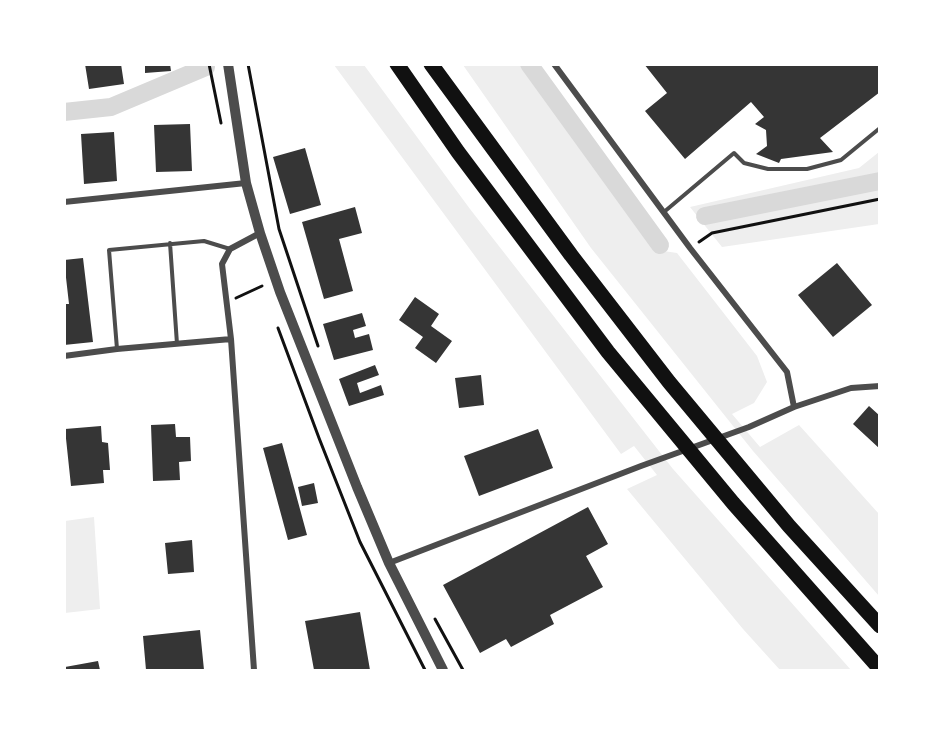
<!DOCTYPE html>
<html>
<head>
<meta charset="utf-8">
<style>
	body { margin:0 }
	#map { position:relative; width:944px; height:735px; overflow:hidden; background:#fff; font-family:Helvetica,sans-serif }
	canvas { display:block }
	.frame { position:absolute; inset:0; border:66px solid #fff; pointer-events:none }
</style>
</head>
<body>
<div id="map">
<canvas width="944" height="735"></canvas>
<div class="frame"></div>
</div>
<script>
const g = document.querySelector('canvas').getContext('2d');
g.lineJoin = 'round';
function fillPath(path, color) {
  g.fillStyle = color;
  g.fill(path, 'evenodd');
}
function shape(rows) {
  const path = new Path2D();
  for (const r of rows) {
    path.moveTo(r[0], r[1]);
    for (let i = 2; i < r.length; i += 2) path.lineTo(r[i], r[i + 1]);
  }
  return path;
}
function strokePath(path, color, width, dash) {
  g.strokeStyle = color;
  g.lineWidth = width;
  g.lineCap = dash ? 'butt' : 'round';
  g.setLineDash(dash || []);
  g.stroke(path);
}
const green = shape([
	[334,65,364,65,470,209,673,469,851,670,780,670,743,629,627,489,657,475,634,446,621,454],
	[463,65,524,65,657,250,677,253,757,356,767,382,754,403,732,414,760,447,799,425,879,514,879,596,753,451,591,248],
	[879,152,879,224,722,247,690,207,859,168],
	[94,517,100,609,65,613,65,521]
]);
const canal = shape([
	[529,64,660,245],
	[64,112,111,107,206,67],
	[705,216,880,181]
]);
const building = shape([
	[85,64,121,64,124,84,89,89],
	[145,64,170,64,171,71,145,73],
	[644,64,880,64,880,92,820,138,833,152,781,159,779,163,756,154,767,146,766,130,755,124,764,117,751,102,685,159,645,111,667,93],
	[190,124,192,171,156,172,154,125],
	[114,132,117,181,84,184,81,134],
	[305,148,321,205,290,214,273,157],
	[355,207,362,233,339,239,353,291,324,299,302,222],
	[83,258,93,342,64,345,64,304,69,304,64,260],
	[837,263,872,305,833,337,798,295],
	[415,297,439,314,431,326,452,341,436,363,415,348,423,337,399,320],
	[362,313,366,326,353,330,355,338,369,334,373,350,334,360,323,324],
	[375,365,379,375,357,383,360,393,381,385,384,395,349,406,339,379],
	[481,375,484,405,459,408,455,378],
	[869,406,880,416,880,449,853,424],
	[175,424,176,437,190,437,191,461,179,462,180,480,153,481,151,425],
	[101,426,102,442,108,443,110,470,103,470,104,483,71,486,65,429],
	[538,429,553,468,479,496,464,456],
	[282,443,307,535,288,540,263,448],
	[314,483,318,503,302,506,298,487],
	[588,507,608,544,586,556,603,587,550,615,554,624,511,647,506,639,480,653,443,585],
	[192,540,194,572,168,574,165,543],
	[360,612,370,670,314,670,305,621],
	[200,630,204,670,146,670,143,636],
	[98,661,100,670,66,670,65,667]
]);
const path = shape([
	[209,64,221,123],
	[248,64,279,229,318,346],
	[699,242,712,233,880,199],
	[236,298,262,286],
	[278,328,319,438,360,542,425,670],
	[435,619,463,670]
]);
const service = shape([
	[664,212,734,153,744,163,768,169,807,169,841,160,880,128],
	[170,243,177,344],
	[117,349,109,250,204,241,230,249]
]);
const minor = shape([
	[554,64,690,248,787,372,794,407],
	[64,202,246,183],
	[64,356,117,349,231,339],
	[389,563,641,466,749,427,794,407,851,388,880,386],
	[254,670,231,339,222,264,230,249,260,233]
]);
const tertiary = shape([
	[228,64,246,183,260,233,280,292,357,487,389,563,443,670]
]);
const motorway = shape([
	[397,64,458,152,608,352,733,503,880,669],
	[431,64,571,255,669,382,789,526,880,626]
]);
fillPath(green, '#eee');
strokePath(canal, '#d9d9d9', 18);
fillPath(building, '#353535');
strokePath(path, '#111', 3);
strokePath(service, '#4c4c4c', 4);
strokePath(minor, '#4c4c4c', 6);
strokePath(tertiary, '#4c4c4c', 10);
strokePath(motorway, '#111', 15);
</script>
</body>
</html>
